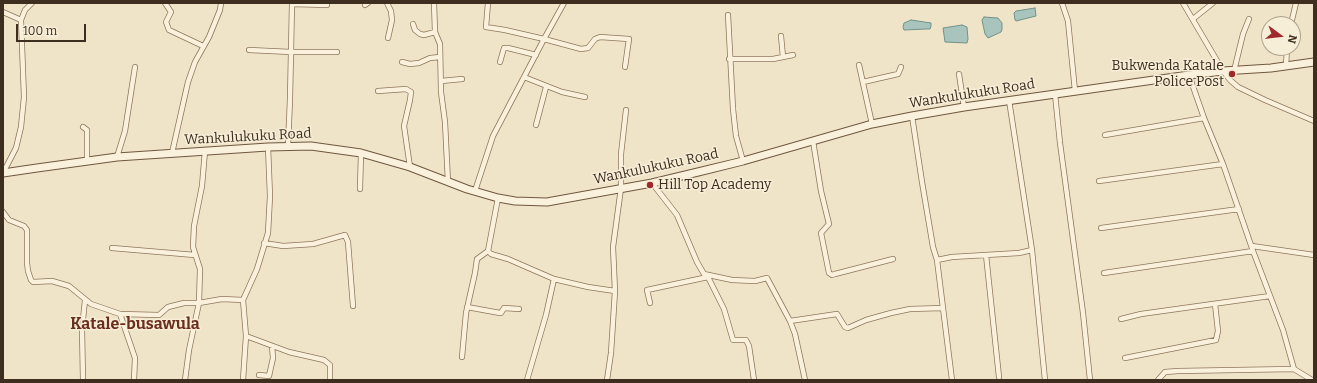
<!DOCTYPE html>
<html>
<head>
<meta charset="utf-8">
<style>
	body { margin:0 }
	#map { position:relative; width:1317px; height:383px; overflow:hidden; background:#f0e4c8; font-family:Bitter,serif }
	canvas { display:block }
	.frame { position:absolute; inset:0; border:4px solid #3d2e20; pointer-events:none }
	.north { position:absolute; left:1261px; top:16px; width:40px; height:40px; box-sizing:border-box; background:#f7eed8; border:1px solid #ada18e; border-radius:50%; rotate:105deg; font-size:11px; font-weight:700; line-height:16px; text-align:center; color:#3d2e20 }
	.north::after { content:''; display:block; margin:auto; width:14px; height:18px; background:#9e2a2b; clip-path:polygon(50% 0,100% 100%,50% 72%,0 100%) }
	.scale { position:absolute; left:16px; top:24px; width:70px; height:18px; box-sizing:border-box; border:2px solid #3d2e20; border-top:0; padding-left:5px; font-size:12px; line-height:14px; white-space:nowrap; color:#3d2e20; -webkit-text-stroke:3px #f7eed8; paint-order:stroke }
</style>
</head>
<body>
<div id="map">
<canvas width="1317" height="383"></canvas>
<div class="frame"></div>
<div class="north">N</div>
<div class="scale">100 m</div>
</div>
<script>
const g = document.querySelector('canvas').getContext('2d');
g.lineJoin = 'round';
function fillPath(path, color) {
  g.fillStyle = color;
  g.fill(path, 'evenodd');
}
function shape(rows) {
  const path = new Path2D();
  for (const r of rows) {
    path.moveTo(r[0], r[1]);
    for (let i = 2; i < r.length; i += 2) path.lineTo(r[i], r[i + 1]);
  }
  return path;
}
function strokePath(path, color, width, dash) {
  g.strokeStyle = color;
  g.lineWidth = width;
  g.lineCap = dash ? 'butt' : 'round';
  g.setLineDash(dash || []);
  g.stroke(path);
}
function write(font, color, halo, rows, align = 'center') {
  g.font = font + ' Bitter,serif';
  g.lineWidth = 3;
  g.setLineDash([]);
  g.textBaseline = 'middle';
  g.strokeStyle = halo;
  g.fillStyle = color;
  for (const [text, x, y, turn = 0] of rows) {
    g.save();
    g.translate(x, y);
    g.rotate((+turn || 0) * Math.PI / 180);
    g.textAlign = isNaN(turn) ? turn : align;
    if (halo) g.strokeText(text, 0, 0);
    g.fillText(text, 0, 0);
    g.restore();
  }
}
const water = shape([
	[1035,8,1036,16,1016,21,1015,20,1014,13,1016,11,1035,8],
	[984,17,998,18,1002,23,1002,29,1001,32,988,38,985,34,982,20,984,17],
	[911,20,931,23,931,26,930,29,926,29,904,30,903,27,904,23,911,20],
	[962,25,967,27,968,39,967,43,945,42,943,28,962,25]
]);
const street = shape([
	[165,3,171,12,166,22,169,30,203,46],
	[387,3,391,11,392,20,388,38],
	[434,3,435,32,440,44,441,92,445,122,448,182],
	[488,3,486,27,505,30,544,39,564,3],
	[1062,3,1068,21,1075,91],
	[1183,3,1223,71,1230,80,1238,87,1265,100,1314,121],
	[292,4,327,5],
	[365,5,368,3],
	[3,12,21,20],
	[728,15,733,109,736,136,743,161],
	[1193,19,1213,3],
	[413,24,415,30,420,34,424,35,435,32],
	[1291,24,1296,3],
	[781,36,783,57],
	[249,50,291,52,337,52],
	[729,59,773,59,793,55],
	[402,62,410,64,419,63,430,58,440,57],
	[500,62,504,48,508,48,536,55],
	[859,65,872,124],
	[1286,66,1287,48],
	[1234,71,1243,34,1249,19],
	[959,74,964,107],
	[1189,75,1204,118,1223,164,1253,251,1283,330,1294,369,1312,380],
	[524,77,562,92,585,97],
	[441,81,462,79],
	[863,82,898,74,901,67],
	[378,91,406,89,411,92,410,100,404,126,410,167],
	[1055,94,1060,143,1083,313,1090,380],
	[1009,100,1032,250,1045,380],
	[912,116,922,182,933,247,937,260],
	[536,125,546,87],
	[83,127,87,130,87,161],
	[1105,135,1204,118],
	[813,141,821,191,829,224,821,233,829,273,832,275,835,274,893,259],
	[288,146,290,99,292,3],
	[172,153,188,82,195,62,209,37,220,10,221,3],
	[117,157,125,131,135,67],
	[3,173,16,148,21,127,24,97,21,20,25,10,32,3],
	[1099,181,1223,164],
	[652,183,677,215,697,262,704,274,732,280,755,281,767,278,790,321,795,334,805,380],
	[360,189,361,153],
	[475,191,493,136,544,39,581,49,588,48,595,39,600,37,629,39,625,67],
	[3,212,9,220,24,226,27,230,27,263,28,271,31,280,33,282,52,281,69,286,91,304,120,314,135,358,134,380],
	[1101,228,1239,209],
	[264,243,283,246,313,244,345,235,348,242,353,306],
	[1252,246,1314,255],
	[112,248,195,255],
	[488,251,491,254,508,259,554,279,546,315,527,380],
	[488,251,498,198],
	[986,255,999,377],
	[1104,273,1253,251],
	[705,275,708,277,724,309,733,340,746,340,749,346,754,380],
	[554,279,588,287,615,291],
	[650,303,647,290,708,277],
	[467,307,500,313,501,313,504,308,519,309],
	[120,314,159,315,168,307,184,303,199,303,222,299,243,300],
	[1121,319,1141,314,1270,296],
	[790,321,837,314,845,327,848,328,866,320,891,313,910,309,943,308],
	[246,336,289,352,324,360,330,365,330,380],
	[462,357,466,313,475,273,477,259,488,251],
	[1125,358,1216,340,1218,331,1215,304],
	[259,375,269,376,273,358,272,346],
	[83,380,82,329,85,300],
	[185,380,189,350,199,303,200,269,193,247,194,226,202,186,205,151],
	[243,380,246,336,243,300,257,269,268,233,270,196,268,147],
	[607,380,611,353,615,291,613,247,621,188,621,154,626,110],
	[952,380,937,260,952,257,1019,253,1032,250],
	[1158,380,1165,372,1178,371,1294,369]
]);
const secondary = shape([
	[3,173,37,168,117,157,268,147,311,146,361,153,410,167,467,189,498,198,515,201,547,202,652,183,698,172,743,161,872,124,912,116,964,107,1189,75,1223,71,1271,68,1314,62]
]);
const markers = [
	[1232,74,4,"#9e2a2b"],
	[650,185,4,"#9e2a2b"]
];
const poiNames = [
	["Bukwenda Katale",1224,66],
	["Police Post",1224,82],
	["Hill Top Academy",658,185,"left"]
];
const streetNames = [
	["Wankulukuku Road",972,94,-9],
	["Wankulukuku Road",248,137,-3],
	["Wankulukuku Road",656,167,-12]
];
const quarterNames = [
	["Katale-busawula",135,325]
];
fillPath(water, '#a9c4bc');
strokePath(water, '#6f938a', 1);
strokePath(street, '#8d765c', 6);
strokePath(secondary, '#6f573f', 9);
strokePath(street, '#faf1dc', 4.5);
strokePath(secondary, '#faf1dc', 7);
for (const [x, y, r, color] of markers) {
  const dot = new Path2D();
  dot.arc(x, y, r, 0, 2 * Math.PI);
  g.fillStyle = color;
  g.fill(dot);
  strokePath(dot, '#f7eed8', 1.5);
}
write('14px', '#3d2e20', '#f7eed8', poiNames, 'right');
write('14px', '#3d2e20', '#f7eed8', streetNames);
write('bold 16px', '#6b2e1e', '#f7eed8', quarterNames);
</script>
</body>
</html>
